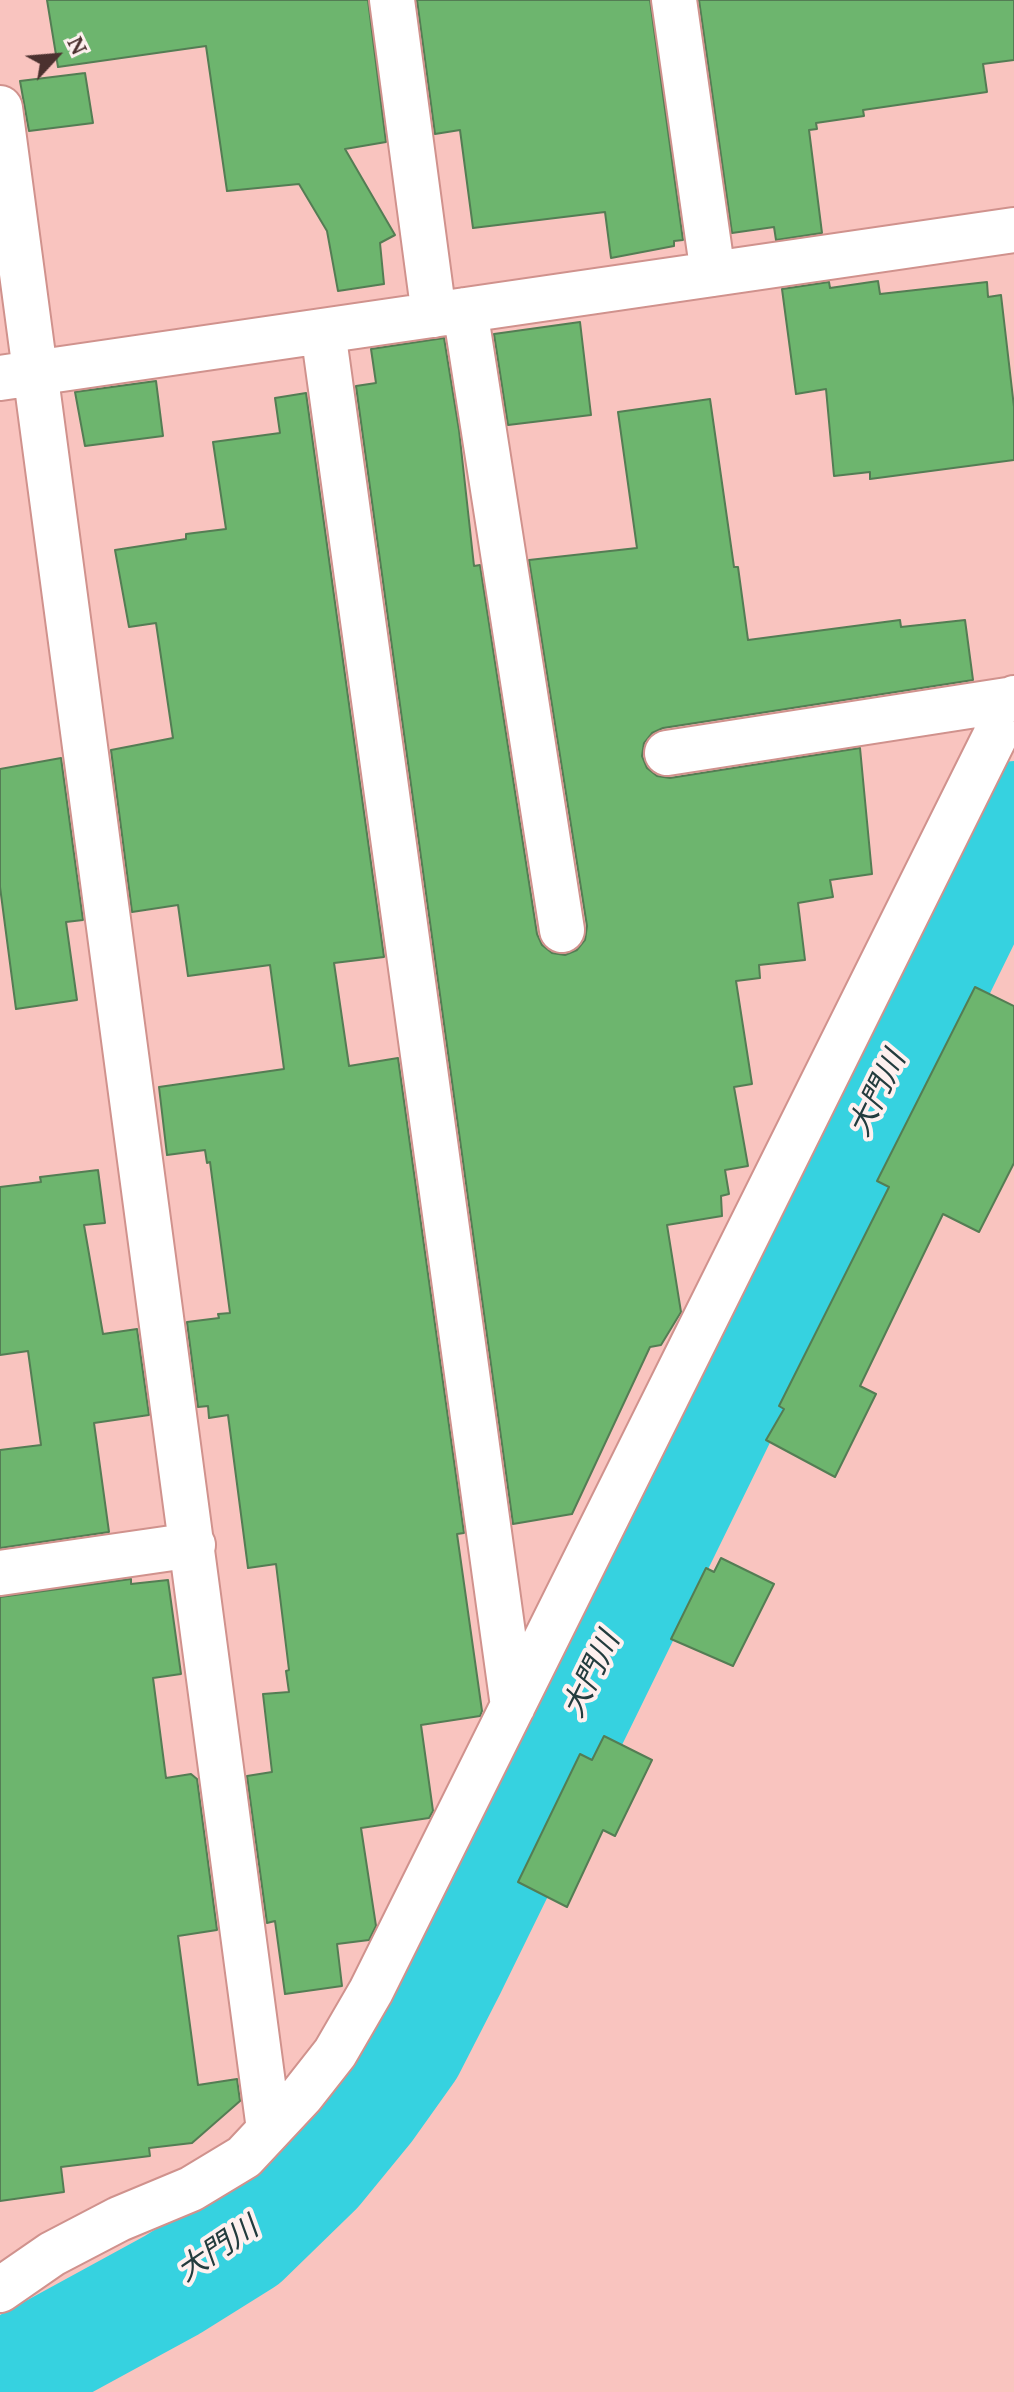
<!DOCTYPE html>
<html>
<head>
<meta charset="utf-8">
<style>
	body { margin:0 }
	#map { position:relative; width:1014px; height:2392px; overflow:hidden; background:#f9c4bf; font-family:"PT Serif",serif }
	canvas { display:block }
	.north { position:absolute; left:16px; top:16px; width:80px; height:80px; -webkit-text-stroke:6px #fef0ef; paint-order:stroke; rotate:64deg; font-size:22px; font-weight:700; line-height:32px; text-align:center; color:#4b312f }
	.north::after { content:''; display:block; margin:auto; width:28px; height:36px; background:#4b312f; clip-path:polygon(50% 0,100% 100%,50% 72%,0 100%) }
</style>
</head>
<body>
<div id="map">
<canvas width="1014" height="2392"></canvas>
<div class="north">N</div>
</div>
<script>
const g = document.querySelector('canvas').getContext('2d');
g.lineJoin = 'round';
function shape(rows) {
  const path = new Path2D();
  for (const r of rows) {
    path.moveTo(r[0], r[1]);
    for (let i = 2; i < r.length; i += 2) path.lineTo(r[i], r[i + 1]);
  }
  return path;
}
function strokePath(path, color, width, dash) {
  g.strokeStyle = color;
  g.lineWidth = width;
  g.lineCap = dash ? 'butt' : 'round';
  g.setLineDash(dash || []);
  g.stroke(path);
}
function fillPath(path, color) {
  g.fillStyle = color;
  g.fill(path, 'evenodd');
}
function write(font, color, halo, rows, align = 'center') {
  g.font = font + ' "PT Serif","Noto Sans JP",serif';
  g.lineWidth = 8;
  g.setLineDash([]);
  g.textBaseline = 'middle';
  g.strokeStyle = halo;
  g.fillStyle = color;
  for (const [text, x, y, turn = 0] of rows) {
    g.save();
    g.translate(x, y);
    g.rotate((+turn || 0) * Math.PI / 180);
    g.textAlign = isNaN(turn) ? turn : align;
    if (halo) g.strokeText(text, 0, 0);
    g.fillText(text, 0, 0);
    g.restore();
  }
}
const river = shape([
	[0,2387,16,2370,172,2285,244,2240,317,2169,367,2108,409,2049,450,1969,1014,817]
]);
const building = shape([
	[47,0,368,0,386,142,345,149,395,235,380,243,384,284,338,291,327,231,299,184,227,191,206,46,58,67,47,0],
	[417,0,650,0,683,240,674,241,674,246,611,258,605,212,473,228,460,130,435,134,417,0],
	[699,0,1014,0,1014,60,983,64,987,92,863,110,864,116,816,123,817,129,809,130,822,233,776,240,774,227,732,233,699,0],
	[85,73,93,123,29,131,20,81,85,73],
	[878,281,880,294,987,282,988,297,1001,295,1014,407,1014,460,870,479,870,472,834,476,826,389,796,394,782,289,829,282,830,288,878,281],
	[580,322,591,415,508,425,494,334,580,322],
	[444,338,459,430,474,566,480,565,537,934,542,945,552,953,565,955,577,950,585,940,587,926,529,560,637,548,618,412,710,399,734,567,738,567,748,640,900,620,901,627,965,620,973,680,663,728,652,733,644,743,642,756,647,768,657,776,670,778,860,748,872,874,830,880,833,897,798,903,805,960,759,965,760,978,736,981,752,1084,734,1087,748,1166,725,1170,729,1194,721,1196,722,1216,667,1225,681,1312,661,1345,650,1347,572,1514,513,1524,356,386,376,383,371,349,444,338],
	[156,381,163,436,85,446,75,392,156,381],
	[306,393,384,957,334,963,349,1066,398,1058,464,1533,457,1534,482,1711,480,1716,421,1725,433,1811,429,1818,361,1828,376,1926,369,1940,337,1944,342,1986,285,1994,275,1921,267,1923,247,1776,272,1772,263,1694,289,1692,286,1671,289,1670,276,1564,248,1568,228,1415,209,1418,208,1406,198,1407,187,1322,219,1318,218,1314,230,1313,210,1162,207,1163,205,1150,167,1155,159,1087,284,1069,270,965,188,976,178,905,132,912,111,750,173,738,156,623,129,627,115,550,186,539,186,534,226,529,213,442,280,433,275,398,306,393],
	[61,758,83,920,66,922,77,1000,16,1009,0,887,0,769,61,758],
	[975,987,1014,1006,1014,1163,979,1232,943,1214,860,1386,876,1394,835,1477,766,1440,784,1409,779,1406,889,1187,877,1181,975,987],
	[98,1170,105,1223,84,1225,103,1334,137,1329,149,1415,94,1423,109,1532,0,1548,0,1450,41,1445,28,1351,0,1355,0,1187,41,1182,40,1177,98,1170],
	[721,1558,774,1584,733,1666,671,1639,706,1568,714,1572,721,1558],
	[131,1579,131,1584,168,1580,181,1674,153,1678,166,1778,191,1774,197,1779,217,1930,178,1936,198,2085,237,2079,240,2101,192,2143,149,2148,150,2156,61,2167,64,2192,0,2201,0,1597,131,1579],
	[604,1736,652,1760,615,1836,603,1830,567,1907,518,1882,580,1754,592,1760,604,1736]
]);
const minor = shape([
	[392,0,434,315],
	[674,0,713,274],
	[0,108,269,2129],
	[465,310,562,930],
	[323,331,513,1706],
	[0,378,1014,230],
	[667,753,1014,699],
	[0,1573,193,1545],
	[0,2290,52,2254,119,2219,191,2189,244,2157,302,2095,335,2053,371,1991,1014,698]
]);
const waterNames = [
	["大門川",878,1094,-64],
	["大門川",592,1675,-64],
	["大門川",218,2250,-34]
];
strokePath(river, '#36d2e0', 112);
fillPath(building, '#6db56e');
strokePath(building, '#547d54', 2);
strokePath(minor, '#d0928d', 48);
strokePath(minor, '#fff', 44);
write('italic 30px', '#233c3e', '#fef0ef', waterNames);
</script>
</body>
</html>
